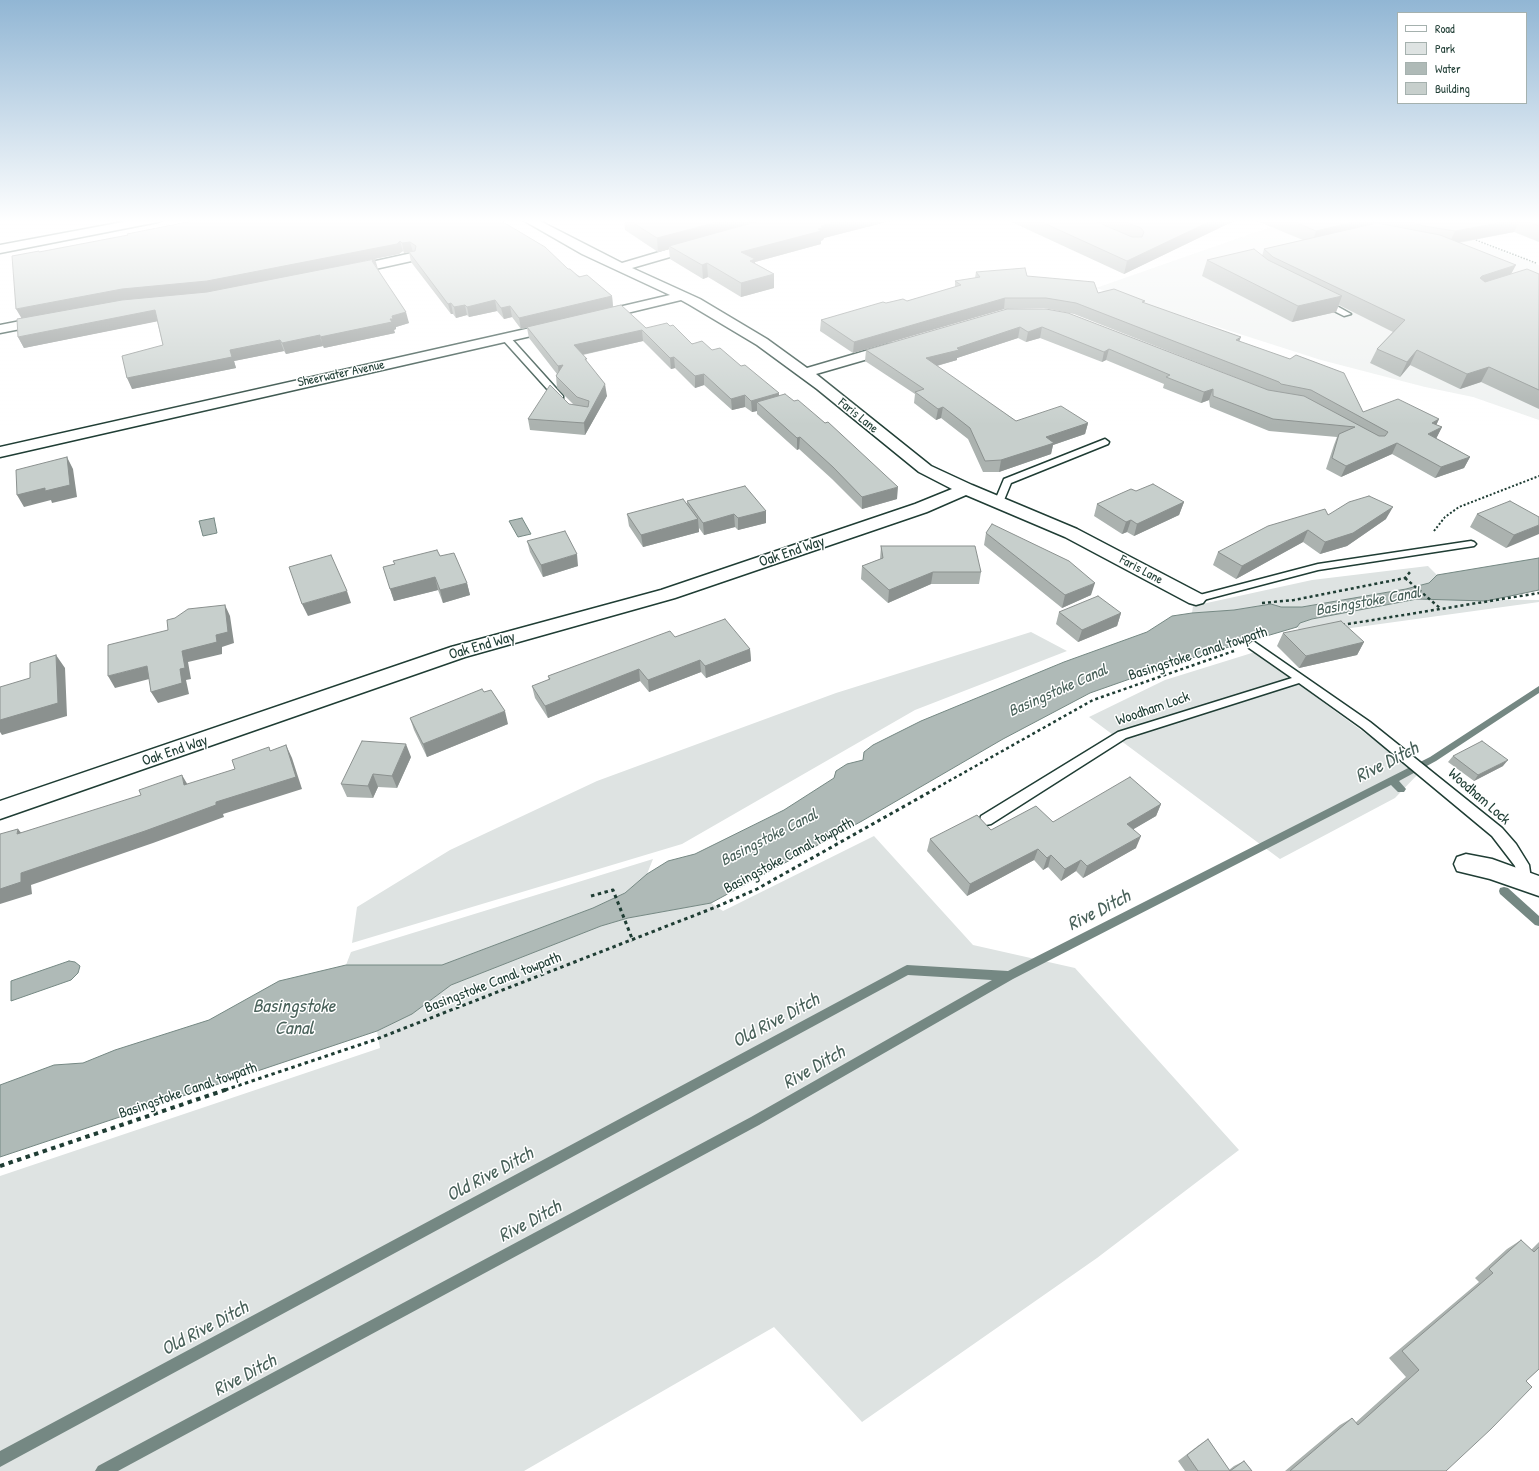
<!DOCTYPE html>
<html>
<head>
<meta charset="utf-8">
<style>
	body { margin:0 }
	#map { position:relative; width:1539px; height:1471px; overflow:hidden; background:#fff; font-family:"Patrick Hand",sans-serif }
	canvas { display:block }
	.legend { position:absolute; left:1397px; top:12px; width:130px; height:92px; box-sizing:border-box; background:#fff; border:1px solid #a5b1ae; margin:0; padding:5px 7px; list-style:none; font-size:12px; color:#1f3d34 }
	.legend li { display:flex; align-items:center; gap:8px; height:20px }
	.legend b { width:20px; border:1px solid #a5b1ae }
</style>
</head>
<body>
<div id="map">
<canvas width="1539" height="1471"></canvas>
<ul class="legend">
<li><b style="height:5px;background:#fff"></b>Road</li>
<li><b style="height:11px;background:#dee3e2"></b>Park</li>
<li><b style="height:11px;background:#afbab7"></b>Water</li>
<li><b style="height:11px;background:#c7cfcc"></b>Building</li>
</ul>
</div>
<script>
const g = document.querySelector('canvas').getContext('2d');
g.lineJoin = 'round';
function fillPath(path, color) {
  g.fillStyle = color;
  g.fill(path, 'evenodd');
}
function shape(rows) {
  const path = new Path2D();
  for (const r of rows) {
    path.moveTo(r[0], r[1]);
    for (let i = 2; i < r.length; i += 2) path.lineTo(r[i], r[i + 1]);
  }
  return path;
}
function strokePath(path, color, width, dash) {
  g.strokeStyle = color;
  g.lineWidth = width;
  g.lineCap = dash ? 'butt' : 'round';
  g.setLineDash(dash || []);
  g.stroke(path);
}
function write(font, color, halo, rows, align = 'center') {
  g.font = font + ' "Patrick Hand",sans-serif';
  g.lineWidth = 3;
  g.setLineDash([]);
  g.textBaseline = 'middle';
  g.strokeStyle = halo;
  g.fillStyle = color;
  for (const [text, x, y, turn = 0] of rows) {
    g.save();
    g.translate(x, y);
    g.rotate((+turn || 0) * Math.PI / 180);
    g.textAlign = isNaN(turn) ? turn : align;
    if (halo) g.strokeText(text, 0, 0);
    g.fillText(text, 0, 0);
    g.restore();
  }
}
const built = shape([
	[1293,219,1415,219,1539,265,1539,420,1473,397,1425,387,1321,360,1096,288]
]);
const green = shape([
	[1428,566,1437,575,1429,583,1406,589,1302,607,1281,607,1271,604,1234,610,1192,613,1193,606,1312,580],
	[1417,599,1539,600,1539,602,1344,629,1305,638,1297,627,1300,623,1312,619],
	[1031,632,1067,651,915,710,682,844,352,943,357,907,450,850,597,781,836,693],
	[1255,652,1419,773,1395,798,1280,859,1089,717,1165,680],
	[874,836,973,945,1075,968,1239,1150,1097,1258,862,1422,774,1327,524,1471,0,1471,0,1176,380,1048,377,1031,412,1014,451,985,601,926,628,918,711,903,723,911],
	[653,859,647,874,625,893,593,908,442,965,346,965,351,952]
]);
const water = shape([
	[214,518,217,533,203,536,199,521,214,518],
	[522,518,531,534,518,537,509,521,522,518],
	[1539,558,1539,590,1486,601,1417,599,1312,619,1300,623,1297,627,1178,662,1090,693,1003,739,862,821,711,903,628,918,601,926,451,985,412,1014,377,1031,0,1157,0,1085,54,1065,83,1063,115,1050,209,1020,279,981,346,965,442,965,593,908,625,893,647,874,668,861,695,854,784,810,834,778,836,771,847,764,863,760,864,752,873,745,921,721,1064,662,1147,632,1172,616,1192,613,1234,610,1271,604,1281,607,1302,607,1406,589,1429,583,1437,575,1539,558],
	[69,961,75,962,80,966,78,973,71,980,11,1001,11,981,69,961]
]);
const stream = shape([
	[1539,686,1539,693,1436,761,1399,781,1406,789,1404,792,1398,792,1391,785,1013,979,759,1125,118,1471,95,1471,98,1466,751,1117,992,980,908,975,0,1467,0,1451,903,967,907,965,1008,971,1430,757,1539,686],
	[1504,887,1508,888,1539,916,1539,926,1535,925,1500,894,1499,891,1500,888,1504,887]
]);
const pathFar4 = shape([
	[1473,239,1536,263]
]);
const pathFar3 = shape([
	[1434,531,1445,517,1459,507,1539,476]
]);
const pathFar2 = shape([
	[1405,578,1441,609],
	[1262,603,1294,600,1405,578,1410,572],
	[1342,625,1539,593],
	[933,790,1093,700,1234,651]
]);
const pathFar1 = shape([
	[591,896,613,890,633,941],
	[225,1090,374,1040,716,907,757,889,935,789]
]);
const path = shape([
	[0,1166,228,1089]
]);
const lane = shape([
	[1320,300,1326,300,1351,314,1344,316,1320,304,1320,300],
	[503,336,509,336,563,396,563,400,557,400,503,340,503,336],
	[1105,439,1109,442,1108,444,1011,483,1002,505,996,505,994,503,1004,479,1105,439],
	[1471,541,1474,542,1476,544,1474,546,1318,570,1196,602,1191,599,1192,597,1318,564,1471,541],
	[1253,641,1370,722,1502,828,1516,844,1529,865,1531,879,1529,883,1524,885,1519,883,1515,866,1492,836,1362,728,1299,683,1126,738,991,824,986,825,981,824,980,820,981,816,1118,732,1292,678,1249,648,1248,645,1253,641]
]);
const street = shape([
	[521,219,536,219,622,263,693,242,701,242,703,245,701,248,632,268,700,299,767,339,807,368,889,344,899,344,901,347,899,350,816,374,931,466,972,485,1077,529,1203,595,1206,599,1203,603,1196,605,1189,603,1065,537,966,495,927,512,675,598,465,657,0,819,0,801,451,647,661,590,915,504,952,489,919,472,817,389,757,345,690,305,681,300,598,320,593,319,591,316,593,313,670,295,582,254,521,219],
	[412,253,418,257,416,260,348,275,342,271,344,268,412,253],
	[46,316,51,317,53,320,51,323,0,333,0,325,46,316],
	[557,322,562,323,564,326,562,329,0,457,0,447,557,322],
	[1466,854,1492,859,1539,876,1539,896,1490,879,1457,871,1454,864,1457,857,1466,854]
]);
const secondary = shape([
	[139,219,164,219,158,222,0,253,0,245,139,219]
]);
const wall = shape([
	[498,219,568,269,612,296,613,307,646,328,712,350,741,366,779,396,897,499,862,509,832,479,799,449,797,450,757,414,757,411,752,412,745,407,732,410,704,385,695,388,675,368,671,369,643,341,583,355,607,396,585,435,530,430,528,419,569,404,574,405,557,388,556,376,557,374,529,338,527,328,521,329,512,317,504,319,497,311,469,317,467,315,456,318,453,314,451,314,411,262,409,252,404,253,403,251,399,254,348,264,378,269,409,323,396,327,396,329,394,330,395,333,324,348,323,346,286,354,284,351,234,361,236,368,132,389,163,345,157,321,24,348,18,337,21,319,39,251,39,252,128,236,127,234],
	[624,219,898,219,824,238,823,240,821,241,821,244,755,262,755,263,774,274,774,288,741,297,708,277,703,279,670,259,669,249,658,252,625,230],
	[1005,219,1238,219,1124,274],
	[1252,219,1539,219,1539,242,1514,232,1459,243,1512,274,1539,274,1539,409,1481,382,1460,389,1410,365,1400,377,1370,363,1377,349,1393,332,1339,305,1336,312,1292,322,1202,276,1207,260,1262,256,1264,249,1303,240],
	[976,272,1027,276,1098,293,1144,303,1239,341,1363,412,1439,419,1436,425,1442,427,1436,438,1470,457,1464,468,1435,478,1392,454,1341,477,1326,469,1334,445,1337,437,1269,431,1210,407,1209,400,1201,403,1163,388,1164,384,1106,360,1102,362,1040,338,1026,342,1018,338,957,358,957,360,937,366,1016,421,1088,423,1085,434,1053,445,1051,454,999,472,983,472,968,439,941,418,936,420,914,403,915,394,865,361,866,350,1007,309,1270,391,1074,314,1044,308,1004,309,853,353,820,331,821,320,886,303,907,301,955,287,955,281,975,278],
	[1136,491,1184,502,1179,515,1134,536,1127,532,1122,534,1094,516,1097,504],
	[687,501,766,511,766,523,738,530,735,527,704,535,699,528,699,532,643,547,629,526,627,514,687,505],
	[1477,514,1539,517,1506,548,1470,527],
	[1328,515,1386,519,1347,546,1320,554,1303,542,1236,579,1213,565,1218,552],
	[986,533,1091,595,1062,608,984,545],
	[527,541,578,566,543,577,530,552],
	[881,546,981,572,979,584,931,584,888,603,861,579,862,566,880,559],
	[440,556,467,583,470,595,443,603,438,590,394,601,383,567],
	[1059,612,1121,613,1117,626,1078,642,1056,624],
	[1283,633,1364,642,1357,655,1299,668,1277,646],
	[675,637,750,649,751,661,706,678,701,672,649,692,640,681,548,718,535,698,532,686,549,680,548,676],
	[410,718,508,724,427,757,414,730],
	[1453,756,1503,766,1474,781,1448,762],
	[411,757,397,788,378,787,373,798,347,797,341,784],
	[1161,804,1156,816,1133,829,1136,848,1083,878,1076,871,1061,881,1048,867,1043,870,1034,860,967,896,927,851,930,839,1053,822],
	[1521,1240,1531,1250,1539,1242,1539,1369,1526,1381,1446,1471,1285,1471,1340,1425,1352,1418,1355,1423,1406,1377,1389,1358,1479,1282,1475,1278,1507,1249],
	[1208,1439,1229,1470,1234,1466,1244,1461,1252,1471,1185,1471,1178,1461,1199,1445]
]);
const shadedWall = shape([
	[729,219,777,219,669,246,669,249,658,252,657,238],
	[847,219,898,219,824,238,823,240,821,241,821,244,755,262,755,273,741,252,821,226],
	[1215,219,1238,219,1124,274,1127,261],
	[1366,219,1376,219,1372,230,1312,244,1316,231],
	[1520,219,1514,232,1449,244,1455,231],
	[400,241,403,251,399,254,211,292,22,319,16,309,122,289],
	[410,242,413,252,404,253,402,243],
	[375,259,378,269,372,261],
	[707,263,708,277,703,279,702,265],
	[1516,265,1509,278,1476,290,1480,278,1482,276],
	[774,274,774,288,741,297,741,283],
	[612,296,613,307,521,329,519,318],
	[1342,296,1336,312,1292,322,1298,306],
	[1005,298,1004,309,853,353,854,342],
	[495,300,497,311,469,317,467,307],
	[451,303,453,314,451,314,448,304],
	[465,305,467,315,456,318,454,307],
	[510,306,512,317,504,319,501,308],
	[155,310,159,321,24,348,18,337],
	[406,312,409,323,396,327,396,329,394,330,395,333,324,348,320,337,390,319,392,316],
	[1020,327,1018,338,957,358,957,360,925,369,926,358],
	[1042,327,1040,338,1026,342,1028,332],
	[642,330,643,341,576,356,574,345],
	[320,335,323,346,286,354,282,343],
	[1241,337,1237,347,1236,340],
	[280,340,284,351,234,361,236,368,132,389,127,378,230,350],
	[1109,349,1106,360,1102,362,1104,352],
	[1417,350,1410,365,1400,377,1407,362],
	[674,357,675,368,671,369,670,358],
	[563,365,559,377,558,366],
	[1489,367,1481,382,1460,389,1467,374],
	[704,374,704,385,695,388,695,376],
	[605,384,607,396,585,435,584,423],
	[1213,389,1209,400,1201,403,1204,392],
	[779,393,779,405,757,402,757,411,752,412,751,401],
	[745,395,745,407,732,410,731,399],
	[943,407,941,418,936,420,938,409],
	[1439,419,1434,430,1432,423],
	[1088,423,1085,434,1053,445,1051,454,999,472,1001,460,1046,437],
	[1442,427,1436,439,1428,434],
	[800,437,799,449,797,450,797,438],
	[1397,443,1392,454,1341,477,1346,466],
	[67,457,73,469,77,497,52,503,51,500,24,507,17,495],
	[1470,457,1464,468,1435,478,1441,467],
	[898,487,897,499,862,509,862,497],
	[1184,502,1179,515,1134,536,1137,524],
	[1393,507,1386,519,1347,546,1320,554,1325,542],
	[766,511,766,523,738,530,738,518],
	[734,514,735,527,704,535,703,523],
	[698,519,699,532,643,547,641,535],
	[1131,520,1127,532,1122,534,1126,522],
	[1539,525,1539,534,1506,548,1514,535],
	[1308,530,1303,542,1236,579,1242,566],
	[577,554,578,566,543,577,541,565],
	[933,572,931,584,888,603,889,590],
	[435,577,438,590,394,601,390,589],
	[467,583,470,595,443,603,440,590],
	[1095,583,1091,595,1062,608,1065,595],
	[347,591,351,603,308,616,302,604],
	[225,605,230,616,234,643,222,647,222,654,188,662,191,679,186,680,189,694,158,703,151,692,180,669,182,651,216,635],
	[1121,613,1117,626,1078,642,1082,630],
	[1364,642,1357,655,1299,668,1306,656],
	[750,649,751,661,706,678,705,666],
	[56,655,65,668,67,716,2,735,0,732,0,720],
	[700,660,701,672,649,692,648,680],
	[147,666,153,678,115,688,108,676],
	[639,669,640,681,548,718,545,706],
	[505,711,508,724,427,757,423,744],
	[406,744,411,757,397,788,392,776],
	[286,745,292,758,302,789,223,814,224,817,153,843,31,885,32,894,0,904,0,889,21,873,216,802],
	[1508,760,1503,766,1474,781,1478,775],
	[373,774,378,787,373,798,368,786],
	[182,775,189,787,184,785],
	[1161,804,1156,816,1122,836,1127,824],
	[18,829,28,841,17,834],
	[1141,836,1136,848,1083,878,1087,866],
	[1038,849,1034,860,967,896,970,884],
	[1051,855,1048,867,1043,870,1047,858],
	[1081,860,1076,871,1061,881,1065,869]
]);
const building = shape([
	[202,219,498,219,545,247,568,269,570,269,579,277,587,275,612,296,519,318,510,306,501,308,495,300,467,307,465,305,454,307,451,303,448,304,409,252,415,251,416,246,410,242,402,243,400,241,397,244,207,281,122,289,16,309,12,256,39,251,39,252,128,235,127,234,202,219],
	[627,219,729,219,657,238,627,219],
	[766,219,847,219,821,226,824,227,818,229,821,231,741,252,755,259,750,261,774,274,741,283,707,263,702,265,669,246,766,219],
	[1035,219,1090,219,1132,237,1142,237,1144,232,1141,228,1118,219,1215,219,1127,261,1035,219],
	[1288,219,1366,219,1316,231,1288,219],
	[1398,219,1520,219,1455,231,1424,226,1398,219],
	[1520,219,1539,219,1539,226,1520,219],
	[1377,223,1440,235,1516,265,1482,276,1480,278,1485,282,1527,269,1539,274,1539,390,1489,367,1467,374,1417,350,1407,362,1377,349,1405,320,1273,257,1264,249,1377,223],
	[1254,249,1268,260,1342,296,1298,306,1207,260,1254,249],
	[375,259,372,261,406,312,392,316,393,319,390,319,392,322,320,337,320,335,282,343,280,340,230,350,232,357,127,378,122,356,163,345,155,310,18,337,17,319,122,300,207,292,375,259],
	[1025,268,1027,276,1094,282,1098,293,1114,289,1145,301,1142,302,1241,337,1236,340,1290,359,1296,355,1344,373,1363,412,1398,399,1439,419,1432,423,1442,427,1428,434,1470,457,1441,467,1397,443,1346,466,1332,458,1339,434,1355,427,1273,419,1213,396,1213,389,1204,392,1166,377,1170,375,1109,349,1104,352,1042,327,1028,332,1020,327,957,348,959,350,926,358,1016,421,1061,406,1088,423,1046,437,1054,443,1001,460,985,461,970,428,943,407,938,409,915,392,924,389,866,350,1007,309,1046,309,1068,313,1268,390,1304,396,1379,436,1385,436,1388,432,1311,390,1281,384,1279,382,1076,303,1046,298,1005,298,854,342,821,320,883,302,886,303,903,299,907,301,961,285,955,281,980,277,976,272,1025,268],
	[621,305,646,328,667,323,670,326,673,325,692,344,702,341,712,350,720,348,741,366,745,365,779,393,751,401,745,395,731,399,704,374,695,376,674,357,670,358,642,330,574,345,587,359,585,359,605,384,584,423,528,419,550,385,569,404,588,407,589,401,577,397,556,376,563,365,558,366,527,327,621,305],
	[785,394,794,401,798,400,825,423,828,422,898,487,862,497,833,467,800,437,797,438,757,402,785,394],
	[67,457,70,485,45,491,45,488,17,495,16,470,67,457],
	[1153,484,1184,502,1137,524,1131,520,1126,522,1097,504,1131,489,1136,491,1153,484],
	[745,486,766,511,738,518,734,514,703,523,687,501,745,486],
	[1369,496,1393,507,1353,533,1325,542,1308,530,1242,566,1218,552,1268,526,1325,509,1328,515,1349,502,1369,496],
	[683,499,698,519,641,535,627,514,683,499],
	[1510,501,1539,517,1539,525,1514,535,1477,514,1510,501],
	[992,524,1069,561,1095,583,1065,595,986,533,992,524],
	[565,531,577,554,541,565,527,541,565,531],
	[881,546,975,546,981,572,933,572,889,590,862,566,883,558,881,546],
	[437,550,440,556,454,553,467,583,440,590,435,577,390,589,383,567,395,564,393,561,437,550],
	[331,555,347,591,302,604,289,567,331,555],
	[1098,596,1121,613,1082,630,1059,612,1098,596],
	[225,605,228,632,216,635,217,642,182,651,185,668,180,669,182,683,151,692,147,666,108,676,108,645,168,630,167,620,175,618,188,609,225,605],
	[725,619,750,649,705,666,700,660,648,680,639,669,545,706,532,686,550,679,548,676,670,631,675,637,725,619],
	[1341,621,1364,642,1306,656,1283,633,1341,621],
	[56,655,58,703,0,720,0,687,30,678,30,663,56,655],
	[482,689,484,692,491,690,505,711,423,744,410,718,482,689],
	[362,741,406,744,392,776,373,774,368,786,341,784,362,741],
	[1482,741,1508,760,1478,775,1453,756,1482,741],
	[286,745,296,777,216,802,216,805,145,831,21,873,21,882,0,889,0,834,18,829,17,834,141,795,139,790,182,775,184,785,235,769,232,760,269,747,270,751,286,745],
	[1130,777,1161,804,1127,824,1141,836,1087,866,1081,860,1065,869,1051,855,1047,858,1038,849,970,884,930,839,977,815,991,830,1036,806,1053,822,1130,777],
	[1521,1240,1534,1252,1539,1247,1539,1369,1526,1381,1532,1387,1491,1429,1446,1471,1290,1471,1352,1418,1358,1425,1419,1370,1402,1351,1493,1273,1489,1269,1521,1240],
	[1208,1439,1230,1471,1198,1471,1187,1455,1208,1439],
	[1244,1461,1252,1471,1230,1471,1244,1461]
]);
const farStreetnames = [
	["Sheerwater Avenue",341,374,-12],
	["Faris Lane",858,416,39],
	["Faris Lane",1141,570,28]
];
const streetNames = [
	["Oak End Way",792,552,-19],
	["Oak End Way",482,646,-16],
	["Basingstoke Canal towpath",1198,654,-18],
	["Woodham Lock",1153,709,-19],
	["Oak End Way",175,751,-19],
	["Woodham Lock",1479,797,41],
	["Basingstoke Canal towpath",789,856,-28],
	["Basingstoke Canal towpath",493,983,-21],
	["Basingstoke Canal towpath",188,1091,-19]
];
const waterNames = [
	["Basingstoke Canal",1368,602,-10],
	["Basingstoke Canal",1058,691,-24],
	["Basingstoke Canal",769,838,-27]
];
const nearWaternames = [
	["Rive Ditch",1387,763,-27],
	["Rive Ditch",1099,911,-27],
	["Basingstoke",294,1007],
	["Canal",294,1029],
	["Old Rive Ditch",776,1021,-28],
	["Rive Ditch",814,1068,-30],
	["Old Rive Ditch",490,1175,-28],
	["Rive Ditch",530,1222,-28],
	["Old Rive Ditch",205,1329,-28],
	["Rive Ditch",245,1376,-28]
];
fillPath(built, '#eef1f0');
fillPath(green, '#dee3e2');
fillPath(water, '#afbab7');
strokePath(water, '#758883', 1);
fillPath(stream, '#758883');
strokePath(lane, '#1f3d34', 3);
strokePath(street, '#1f3d34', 3);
strokePath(secondary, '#1f3d34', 3);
strokePath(pathFar4, '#1f3d34', 1.5, [1.5, 1.5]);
strokePath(pathFar3, '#1f3d34', 2, [2, 2]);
strokePath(pathFar2, '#1f3d34', 2.5, [3, 3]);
strokePath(pathFar1, '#1f3d34', 3, [3.5, 3.5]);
strokePath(path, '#1f3d34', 4, [4.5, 4.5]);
fillPath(lane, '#fff');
fillPath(street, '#fff');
fillPath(secondary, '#fff');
fillPath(wall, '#abb2af');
fillPath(shadedWall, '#8b918f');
fillPath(building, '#c7cfcc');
strokePath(building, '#8b918f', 1);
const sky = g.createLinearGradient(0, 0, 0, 425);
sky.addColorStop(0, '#91b6d4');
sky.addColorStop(0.52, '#fff');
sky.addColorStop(1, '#ffffff00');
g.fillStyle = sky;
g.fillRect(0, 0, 1539, 425);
write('13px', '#1f3d34', '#fff', farStreetnames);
write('15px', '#1f3d34', '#fff', streetNames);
write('italic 16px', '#4a625b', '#fff', waterNames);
write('italic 19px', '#4a625b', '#fff', nearWaternames);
</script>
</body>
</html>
